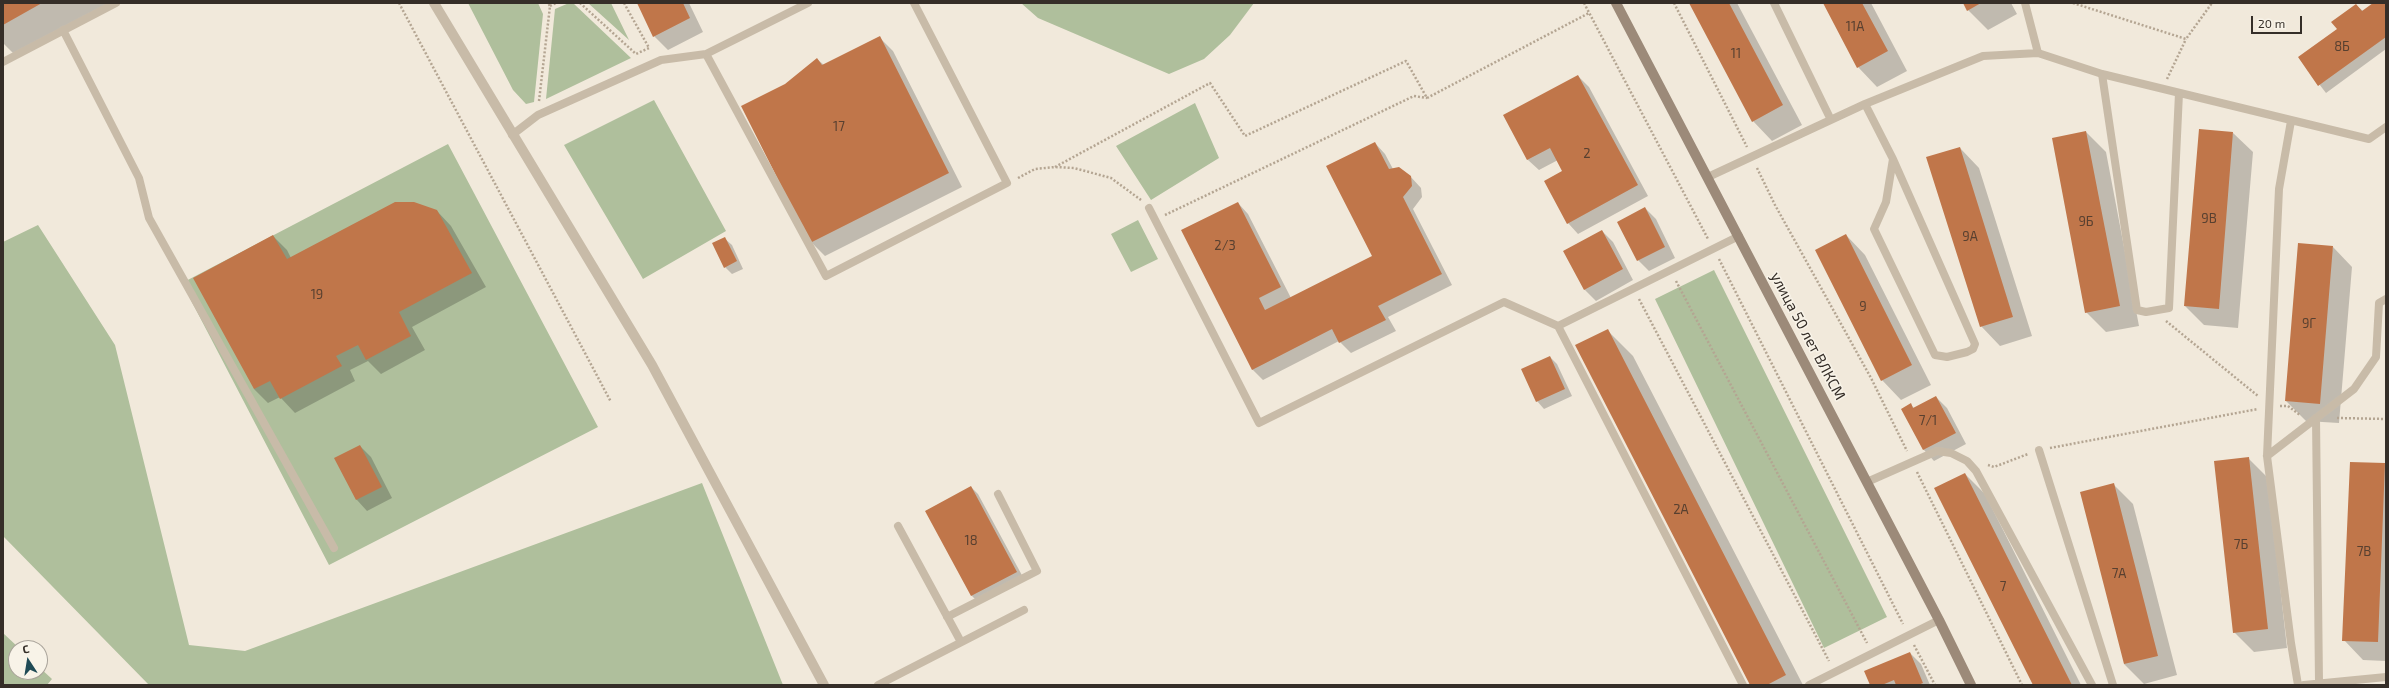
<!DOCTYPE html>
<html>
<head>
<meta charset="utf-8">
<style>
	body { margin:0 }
	#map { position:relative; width:2389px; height:688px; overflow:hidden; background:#f1e9db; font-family:"Exo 2",sans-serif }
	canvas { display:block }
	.frame { position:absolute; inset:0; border:4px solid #352e28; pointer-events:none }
	.north { position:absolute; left:8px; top:640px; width:40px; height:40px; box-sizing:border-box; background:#f8f3e8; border:1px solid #aaa49b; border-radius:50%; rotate:348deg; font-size:11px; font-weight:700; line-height:16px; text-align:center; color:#352e28 }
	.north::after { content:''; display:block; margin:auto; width:14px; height:18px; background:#1f4a55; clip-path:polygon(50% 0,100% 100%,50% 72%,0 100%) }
	.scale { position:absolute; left:2251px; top:16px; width:51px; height:18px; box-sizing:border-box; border:2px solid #352e28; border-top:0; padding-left:5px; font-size:12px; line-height:14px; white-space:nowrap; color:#352e28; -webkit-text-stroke:3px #f8f3e8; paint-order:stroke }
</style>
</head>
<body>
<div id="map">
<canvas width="2389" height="688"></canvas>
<div class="frame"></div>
<div class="north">С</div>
<div class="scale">20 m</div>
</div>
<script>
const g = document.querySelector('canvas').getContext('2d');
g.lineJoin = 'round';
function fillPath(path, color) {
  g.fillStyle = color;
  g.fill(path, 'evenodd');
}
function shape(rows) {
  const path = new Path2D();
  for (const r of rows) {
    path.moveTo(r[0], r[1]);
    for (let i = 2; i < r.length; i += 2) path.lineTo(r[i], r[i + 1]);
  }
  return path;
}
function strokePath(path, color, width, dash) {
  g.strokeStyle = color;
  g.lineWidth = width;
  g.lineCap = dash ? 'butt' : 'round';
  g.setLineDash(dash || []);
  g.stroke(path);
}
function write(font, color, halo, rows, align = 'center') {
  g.font = font + ' "Exo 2",sans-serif';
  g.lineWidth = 3;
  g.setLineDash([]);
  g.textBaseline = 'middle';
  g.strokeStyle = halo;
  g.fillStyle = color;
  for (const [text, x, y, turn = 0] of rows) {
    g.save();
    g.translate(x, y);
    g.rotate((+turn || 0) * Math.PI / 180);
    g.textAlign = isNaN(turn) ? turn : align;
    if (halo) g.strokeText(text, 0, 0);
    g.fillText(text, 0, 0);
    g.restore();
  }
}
const green = shape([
	[468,3,538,3,543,14,534,102,526,104,513,90],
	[569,3,573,3,631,58,546,99,555,9],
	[588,3,611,3,629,40],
	[1021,3,1254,3,1230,35,1204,59,1169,74,1038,18],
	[654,100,726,231,643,279,564,145],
	[1195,103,1219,158,1151,200,1116,146],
	[448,144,598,427,329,565,182,283],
	[1138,220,1158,259,1131,272,1111,234],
	[38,225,115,345,189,645,245,651,702,483,783,685,149,685,3,536,3,242],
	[1714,270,1887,617,1824,648,1655,299],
	[3,633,19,648,16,648,16,672,40,672,40,668,52,679,47,685,3,685]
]);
const shadow = shape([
	[3,3,114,3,17,57,3,43],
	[638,3,689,3,703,32,668,50,654,36],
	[1690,3,1737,3,1802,125,1772,141,1753,121],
	[1824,3,1871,3,1907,71,1877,87,1858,67],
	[1964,3,2011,3,2017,14,1988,30,1968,10],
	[2375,3,2386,3,2386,49,2326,93,2299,58,2338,29,2356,5,2363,11],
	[879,37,893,51,962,187,825,256,811,242,785,85,817,59,824,65],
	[1578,76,1589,87,1648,196,1578,234,1568,223,1564,171,1558,160,1539,170,1528,160,1504,115],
	[2086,132,2106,152,2139,326,2106,332,2086,312],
	[2233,133,2253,152,2238,328,2204,325,2185,306],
	[1375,143,1385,154,1393,169,1410,176,1421,188,1422,197,1413,209,1452,285,1388,317,1396,331,1351,353,1339,341,1263,380,1252,369,1238,203,1248,214,1291,298,1373,257],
	[1960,148,1979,168,2032,336,2000,346,1981,326],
	[396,203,437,211,451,226,486,287,412,327,425,350,381,374,368,361,350,370,355,381,295,413,280,397,268,403,254,389,273,236,287,250,291,258],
	[1645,208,1656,219,1675,258,1649,271,1638,260],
	[1602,231,1613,242,1633,280,1596,301,1585,290,1564,251],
	[1846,235,1865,255,1931,385,1901,400,1882,380],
	[724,238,732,245,743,269,732,274,725,267],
	[2333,247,2352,267,2339,423,2306,421,2286,401],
	[1607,330,1633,356,1803,685,1751,685],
	[1550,357,1557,364,1572,396,1544,409,1537,401],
	[1936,397,1947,408,1966,444,1934,461,1924,450,1902,409,1911,405,1915,409],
	[360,446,371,457,392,498,367,511,357,500,336,458],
	[2248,458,2268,478,2287,648,2254,652,2234,632],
	[2351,463,2386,465,2386,661,2363,660,2344,640],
	[1965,474,1985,494,2081,685,2034,685],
	[2113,484,2133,504,2177,675,2144,684,2124,664],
	[971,487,978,494,1024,579,979,603,972,596,926,511],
	[1910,653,1921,664,1930,685,1871,685]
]);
const building = shape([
	[3,3,42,3,3,25],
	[637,3,683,3,690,18,653,37],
	[1689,3,1729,3,1783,105,1752,122],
	[1823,3,1862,3,1888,51,1857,68],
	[1963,3,1981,3,1967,11],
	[2373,3,2386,3,2386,37,2318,86,2298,57,2337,29,2331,22,2356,4,2362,11],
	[880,36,949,173,810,243,741,106,785,84,817,58,822,65],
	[1578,75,1638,185,1567,224,1544,181,1562,171,1550,148,1527,160,1503,115],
	[2199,129,2233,132,2219,309,2184,306],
	[2086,131,2120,306,2085,313,2052,138],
	[1375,142,1389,169,1399,167,1411,176,1412,186,1403,197,1442,274,1378,306,1386,320,1339,343,1332,329,1252,370,1181,230,1238,202,1281,287,1259,298,1265,310,1372,256,1326,166],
	[1960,147,2013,317,1980,327,1926,157],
	[395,202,414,202,437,210,472,273,399,312,411,336,366,360,358,345,336,356,342,366,280,399,270,381,254,389,193,278,273,235,287,259],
	[1645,207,1665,247,1637,261,1617,222],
	[1602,230,1623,269,1584,290,1563,251],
	[1846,234,1912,365,1881,381,1815,250],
	[725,237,737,261,724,268,712,243],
	[2298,243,2333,246,2320,404,2285,401],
	[1608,329,1786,675,1767,685,1750,685,1575,345],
	[1550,356,1565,389,1536,402,1521,369],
	[1936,396,1956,433,1923,450,1901,409,1911,403,1913,408],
	[360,445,382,487,356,500,334,458],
	[2249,457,2268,629,2233,633,2214,461],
	[2350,462,2385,463,2378,642,2342,641],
	[1965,473,2072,685,2033,685,1934,488],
	[2114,483,2158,656,2124,664,2080,492],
	[971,486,1017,572,971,596,925,511],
	[1910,652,1923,683,1918,685,1896,685,1894,680,1882,685,1870,685,1864,671]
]);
const path = shape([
	[399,3,611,402],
	[580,3,636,54,649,48],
	[624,3,649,48],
	[1584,3,1708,239],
	[1674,3,1747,147],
	[2073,3,2186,39,2212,3],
	[550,6,556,3],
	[2167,79,2186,39],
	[539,101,550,6,548,3],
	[1055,167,1210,83,1245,136,1406,61,1427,98,1589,13],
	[1757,168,1775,205,1871,378,1907,451],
	[1018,178,1035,169,1055,167,1074,168,1111,178,1141,200],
	[1165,215,1414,96,1427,98],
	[1719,259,1903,624],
	[1676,281,1867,643],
	[1639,299,1829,661],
	[2166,321,2258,396],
	[2280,406,2288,406,2300,415],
	[2337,418,2386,419],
	[2050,448,2258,409],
	[1988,465,1994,467,2028,454],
	[1917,472,2022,685],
	[1914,645,1935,685]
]);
const lane = shape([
	[1774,3,1831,120],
	[2025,3,2038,53],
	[63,30,139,178,149,218,334,548],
	[706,54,826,276,1007,183,914,3],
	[3,62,116,3],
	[2102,74,2137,310,2146,312,2169,308,2179,93],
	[1865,104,1893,159,1886,202,1874,229,1935,355,1947,357,1967,352,1973,349,1975,344,1893,159],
	[2291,121,2279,189,2267,456,2291,643,2298,685],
	[512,135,538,115,661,60,706,54,808,3],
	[1708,177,1865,104,1983,56,2038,53,2102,74,2369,139,2386,127],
	[1149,208,1259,423,1504,302,1558,326],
	[1739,236,1558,326,1743,685],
	[2316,418,2319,682],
	[2039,450,2113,685],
	[2267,456,2354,389,2376,357,2379,303,2386,299],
	[1867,482,1937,451,1951,453,1967,461,1976,471,2092,685],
	[898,526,961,642],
	[947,617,1037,571,998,494],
	[878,685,1024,610],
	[1809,685,1939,620],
	[2304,685,2386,677]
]);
const street = shape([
	[434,3,652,365,824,685]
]);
const secondary = shape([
	[1616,3,1939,620,1971,685]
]);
const numberNames = [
	["11А",1855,27],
	["8Б",2342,47],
	["11",1736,54],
	["17",839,127],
	["2",1587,154],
	["9В",2209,219],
	["9Б",2086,222],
	["9А",1970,237],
	["2/3",1225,246],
	["19",317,295],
	["9",1863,307],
	["9Г",2309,324],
	["7/1",1928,421],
	["2А",1681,510],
	["18",971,541],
	["7Б",2241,545],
	["7В",2364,552],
	["7А",2119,574],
	["7",2003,587]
];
const streetNames = [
	["улица 50 лет ВЛКСМ",1808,336,62]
];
fillPath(green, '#afbf9c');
fillPath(shadow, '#0003');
fillPath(building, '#c0764a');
strokePath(path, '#b4a592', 2.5, [2, 2]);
strokePath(lane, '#c8bba8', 8);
strokePath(street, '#c8bba8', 10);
strokePath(secondary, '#9c8a79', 10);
write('13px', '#584030', null, numberNames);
write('15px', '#352e28', '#f8f3e8', streetNames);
</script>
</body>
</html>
